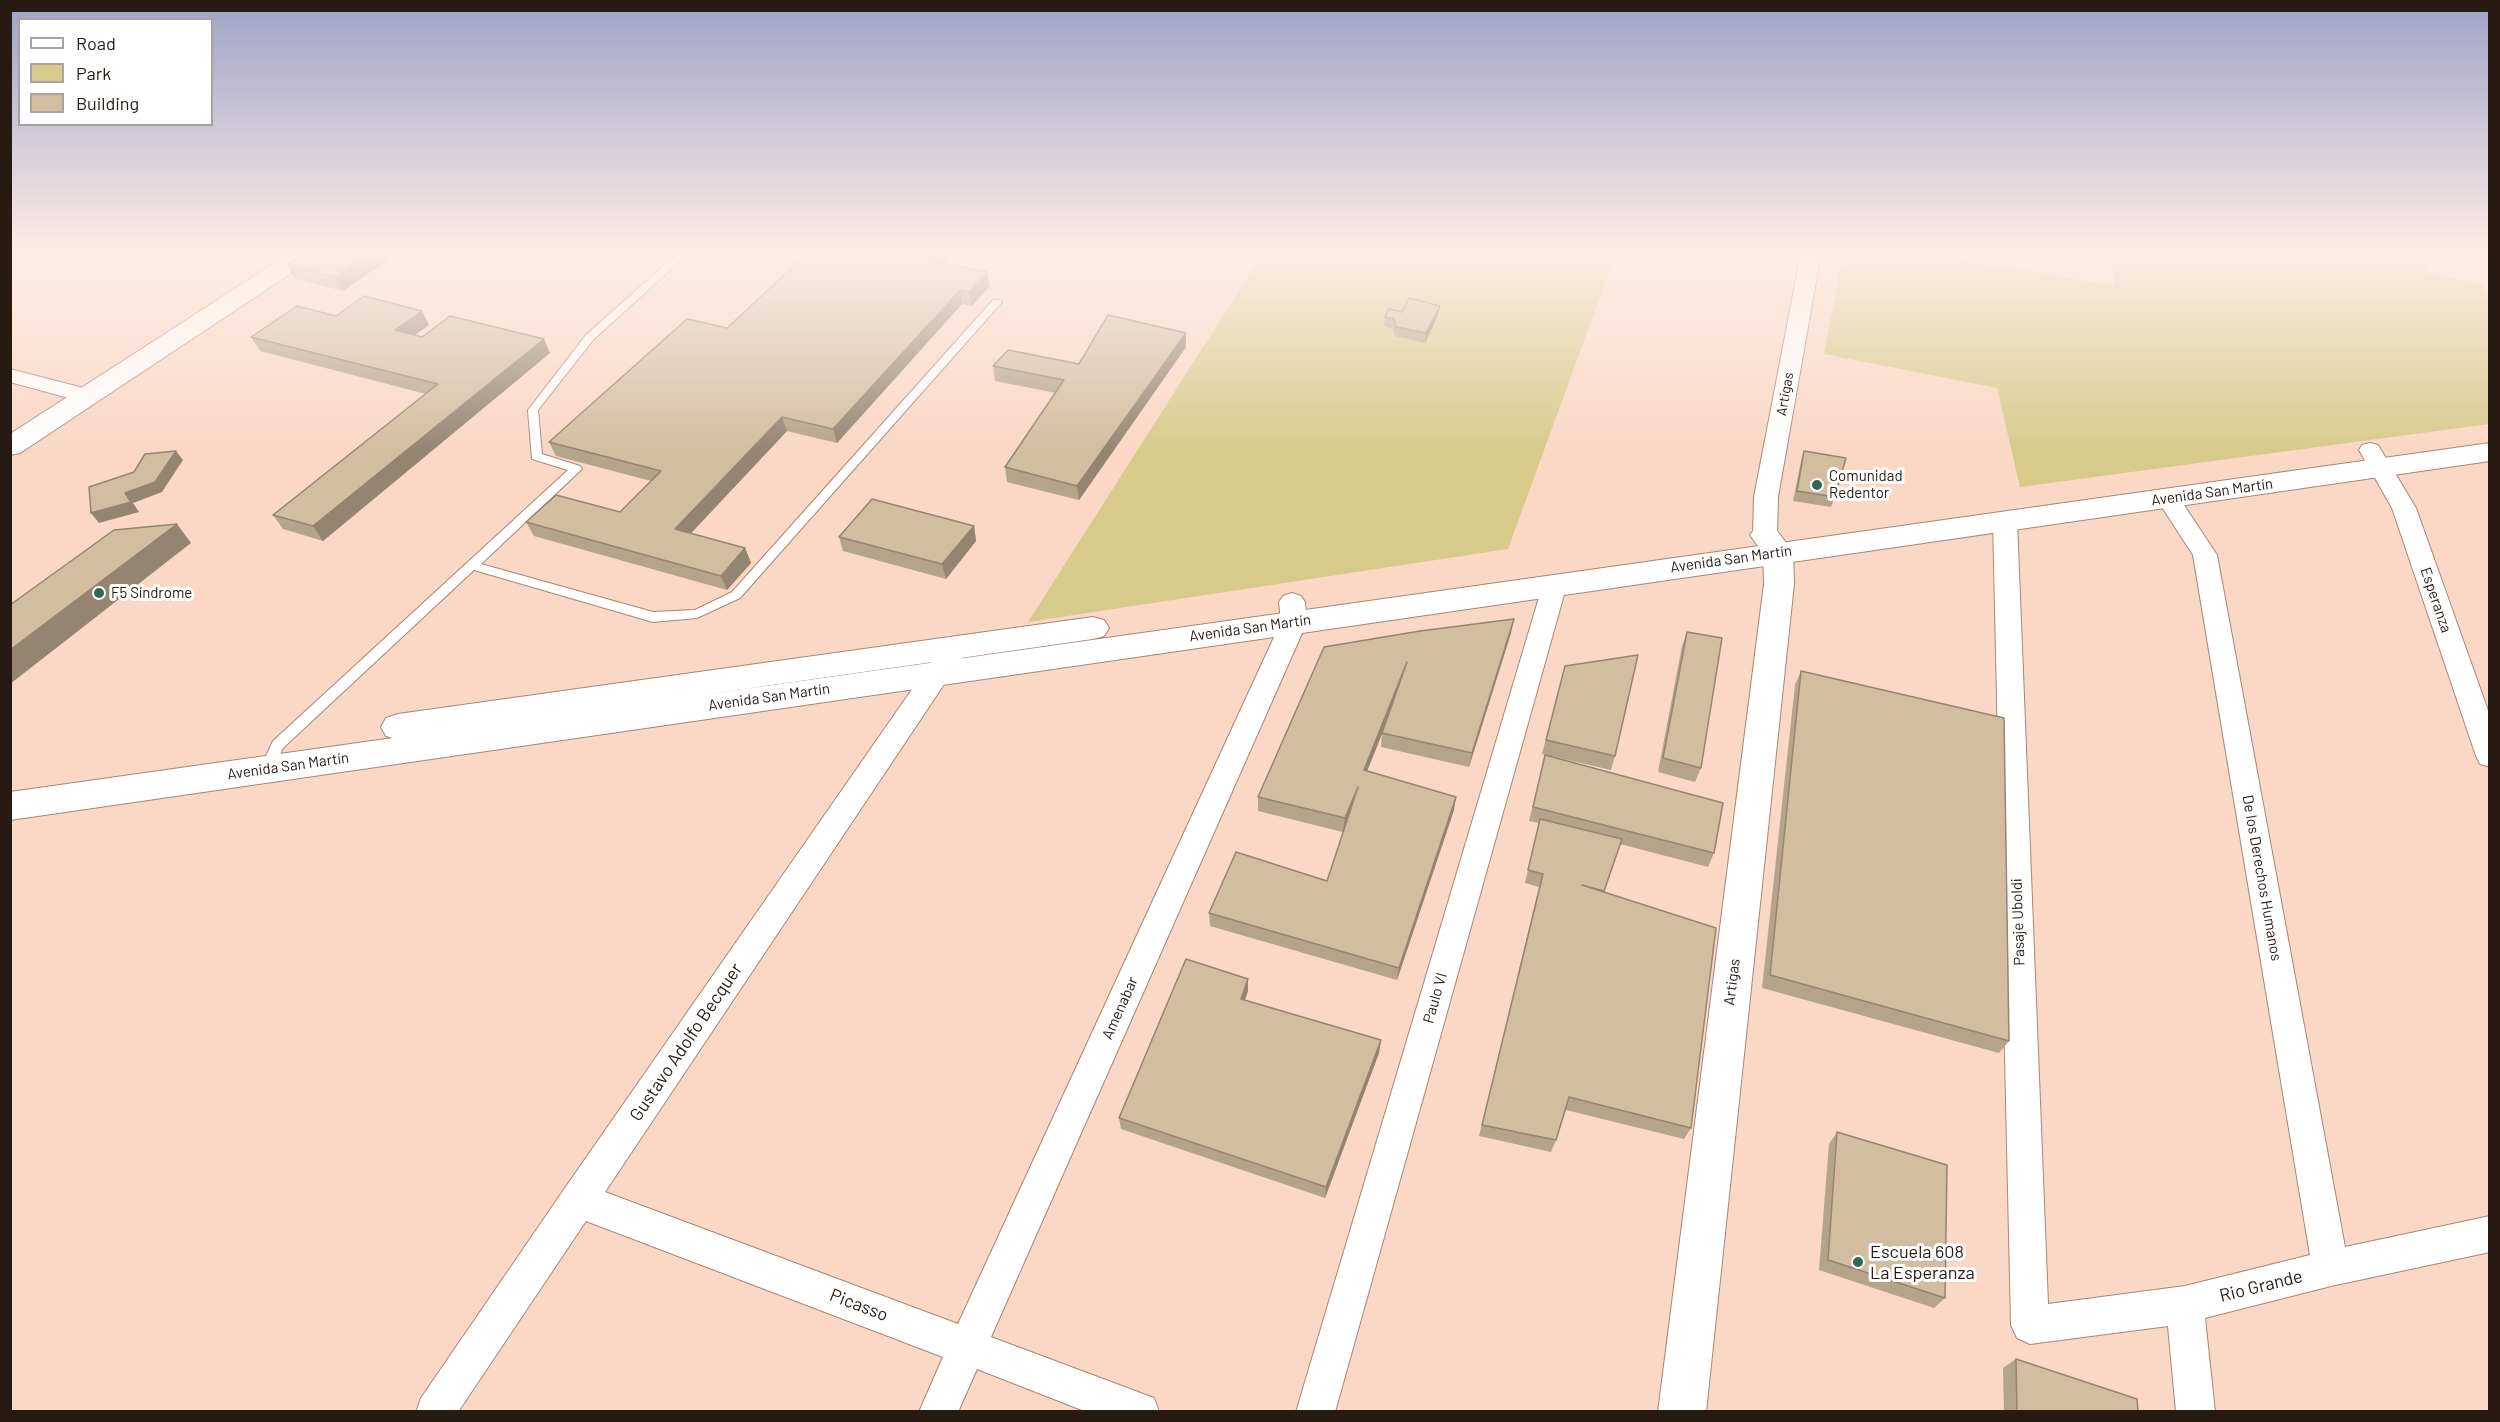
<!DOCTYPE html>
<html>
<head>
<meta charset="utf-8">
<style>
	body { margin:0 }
	#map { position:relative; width:2500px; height:1422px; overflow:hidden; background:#fad8c5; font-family:Barlow,sans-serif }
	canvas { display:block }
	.frame { position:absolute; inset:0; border:12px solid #261a13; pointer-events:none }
	.legend { position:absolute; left:18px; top:18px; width:195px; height:108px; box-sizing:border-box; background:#fff; border:2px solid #a8a3a1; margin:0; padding:8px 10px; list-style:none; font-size:18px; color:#261a13 }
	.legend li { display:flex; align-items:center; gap:12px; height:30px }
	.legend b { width:30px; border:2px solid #a8a3a1 }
</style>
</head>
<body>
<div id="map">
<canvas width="2500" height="1422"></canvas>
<div class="frame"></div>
<ul class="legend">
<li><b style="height:8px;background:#fff"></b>Road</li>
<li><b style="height:16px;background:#d8ca8b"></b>Park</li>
<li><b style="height:16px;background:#d3bda0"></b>Building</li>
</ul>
</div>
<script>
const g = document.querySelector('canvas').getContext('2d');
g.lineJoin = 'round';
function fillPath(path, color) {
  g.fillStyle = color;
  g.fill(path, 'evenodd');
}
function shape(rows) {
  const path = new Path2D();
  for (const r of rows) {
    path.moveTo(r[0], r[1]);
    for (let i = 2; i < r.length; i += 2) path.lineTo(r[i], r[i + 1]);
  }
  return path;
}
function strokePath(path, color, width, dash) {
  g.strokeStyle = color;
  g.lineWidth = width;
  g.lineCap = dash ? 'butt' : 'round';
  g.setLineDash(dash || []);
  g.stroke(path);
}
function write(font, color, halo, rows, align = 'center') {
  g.font = font + ' Barlow,sans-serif';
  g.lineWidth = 6;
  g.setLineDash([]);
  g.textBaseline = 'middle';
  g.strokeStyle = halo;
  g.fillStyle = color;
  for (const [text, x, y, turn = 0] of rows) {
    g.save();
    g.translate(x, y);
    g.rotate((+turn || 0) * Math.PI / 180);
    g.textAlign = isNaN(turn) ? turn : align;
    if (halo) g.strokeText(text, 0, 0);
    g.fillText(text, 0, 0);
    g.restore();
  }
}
const green = shape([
	[1263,253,1616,253,1508,549,1028,622],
	[1843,253,1927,253,2114,286,2112,253,2421,253,2429,274,2484,284,2489,296,2489,424,2020,487,1997,388,1824,354]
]);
const service = shape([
	[678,253,689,253,594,339,538,410,542,454,580,466,582,469,481,564,653,612,695,610,732,592,993,300,1001,300,1002,302,740,598,697,618,653,622,474,570,283,748,272,773,262,773,260,769,273,741,568,470,532,459,528,410,586,335,678,253]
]);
const minor = shape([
	[1801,253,1821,253,1778,497,1777,535,1773,541,1765,543,1757,541,1753,535,1754,497,1801,253],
	[10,369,95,391,98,396,95,401,87,403,10,382,10,369],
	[2370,443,2378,445,2416,508,2490,716,2490,767,2480,764,2476,756,2392,508,2359,450,2362,445,2370,443],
	[2168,490,2176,493,2217,555,2345,1247,2490,1216,2490,1252,2331,1286,2205,1318,2215,1412,2176,1412,2168,1326,2030,1344,2017,1338,2011,1325,1993,520,1997,514,2005,512,2013,514,2017,520,2048,1304,2185,1286,2310,1255,2193,555,2156,498,2160,493,2168,490],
	[1555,575,1564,578,1567,584,1335,1412,1296,1412,1543,584,1546,578,1555,575],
	[1292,593,1301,596,1305,602,1307,622,991,1337,1154,1398,1159,1412,1087,1412,977,1369,958,1412,919,1412,943,1357,586,1221,458,1412,416,1412,421,1398,565,1188,947,639,956,637,965,639,969,646,965,653,605,1192,958,1324,1281,622,1279,602,1283,596,1292,593]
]);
const tertiary = shape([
	[1765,525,1775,528,1793,552,1794,584,1706,1412,1658,1412,1764,584,1763,553,1750,535,1755,528,1765,525]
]);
const secondary = shape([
	[290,253,318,253,314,258,20,453,10,455,10,434,290,253]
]);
const primary = shape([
	[2490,443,2490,461,10,820,10,792,393,738,386,736,381,727,386,718,398,714,1093,617,1104,620,1109,628,1104,636,1093,639,695,696,2490,443]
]);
const wall = shape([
	[398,253,343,291,295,279,287,265],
	[944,263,990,286,972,306,962,304,837,443,787,431,690,534,745,548,751,563,727,590,534,536,526,522,620,512,651,481,556,456,549,442],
	[422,311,429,325,415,335,422,337,550,353,323,541,283,529,273,515,426,394,260,351,251,337,336,316],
	[1402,312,1438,315,1425,343,1395,336,1393,329,1384,326,1385,317],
	[1186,347,1079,500,1007,482,1005,467,1056,393,995,381,993,366,1079,364],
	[1804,451,1835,497,1831,507,1793,501,1801,461],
	[974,526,976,541,946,579,843,551,839,537],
	[1687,632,1701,768,1695,782,1658,772,1682,646],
	[1511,633,1469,767,1381,747,1382,734,1367,771,1454,810,1397,980,1210,926,1209,913,1327,881,1343,832,1258,811,1258,797],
	[1565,666,1615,756,1611,770,1542,754],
	[1801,671,2009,1041,1999,1053,1762,988,1795,685],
	[1545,755,1714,853,1708,867,1620,844,1604,892,1691,1128,1684,1139,1566,1110,1556,1140,1551,1152,1479,1136,1539,887,1525,883,1539,823,1529,821],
	[1248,979,1248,991,1245,1000,1381,1040,1379,1053,1325,1198,1121,1129,1119,1118],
	[1837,1132,1945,1298,1934,1308,1819,1270,1829,1144],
	[2016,1359,2138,1412,2004,1412,2003,1368]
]);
const shadedWall = shape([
	[370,253,398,253,343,291,335,277],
	[937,253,953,253,933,274,930,260],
	[987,272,990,286,972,306,969,292],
	[960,290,962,304,837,443,833,429],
	[1440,306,1438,315,1425,343,1426,333],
	[422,311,429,325,403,344,395,330],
	[1186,333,1186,347,1079,500,1077,486],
	[544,339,550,353,323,541,313,526],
	[782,417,787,431,681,544,675,529],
	[176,451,183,460,162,492,133,503,139,512,99,523,91,513,125,493],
	[177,524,191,543,10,684,10,650],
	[974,526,976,541,946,579,942,564],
	[745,548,751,563,727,590,721,576],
	[1514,619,1511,633,1469,767,1472,753],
	[1407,662,1405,676,1362,784,1364,770],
	[1358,787,1343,832,1345,818],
	[1456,797,1454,810,1397,980,1399,968],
	[1248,979,1248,991,1241,1011,1241,999],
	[1381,1040,1379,1053,1325,1198,1326,1187]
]);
const building = shape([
	[306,253,370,253,335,277,287,265,306,253],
	[808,253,937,253,930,260,987,272,969,292,960,290,833,429,782,417,675,529,745,548,721,576,526,522,556,495,620,512,661,471,549,442,687,319,727,328,808,253],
	[364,296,422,311,395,330,422,337,450,316,544,339,313,526,273,515,438,384,251,337,297,306,336,316,364,296],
	[1409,298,1440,306,1426,333,1396,327,1394,319,1385,317,1389,309,1402,312,1409,298],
	[1108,315,1186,333,1077,486,1005,467,1064,380,993,366,1008,350,1079,364,1108,315],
	[176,451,155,482,125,493,131,502,91,513,89,487,134,472,145,454,176,451],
	[1804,451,1846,458,1835,497,1797,491,1804,451],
	[872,499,974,526,942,564,839,537,872,499],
	[177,524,10,650,10,605,114,530,177,524],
	[1514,619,1472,753,1382,733,1407,662,1364,770,1456,797,1399,968,1209,913,1236,852,1327,881,1358,787,1345,818,1258,797,1324,647,1420,631,1514,619],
	[1687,632,1722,638,1701,768,1663,758,1687,632],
	[1638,655,1615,756,1546,740,1565,666,1638,655],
	[1801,671,2004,718,2009,1041,1770,975,1801,671],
	[1545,755,1723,803,1714,853,1533,807,1545,755],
	[1540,819,1622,839,1604,891,1582,885,1716,928,1691,1128,1569,1097,1556,1140,1482,1125,1543,874,1528,870,1540,819],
	[1186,959,1248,979,1241,999,1381,1040,1326,1187,1119,1118,1186,959],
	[1837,1132,1947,1165,1945,1298,1828,1260,1837,1132],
	[2016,1359,2137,1399,2138,1412,2017,1412,2016,1359]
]);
const markers = [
	[1817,485,6,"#2e6952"],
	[99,593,6,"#2e6952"],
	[1858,1262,6,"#2e6952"]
];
const farStreetnames = [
	["Artigas",1785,394,-80]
];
const poiNames = [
	["Comunidad",1829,476],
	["Redentor",1829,493],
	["F5 Síndrome",111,593]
];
const streetNames = [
	["Avenida San Martín",2212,492,-8],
	["Avenida San Martín",1731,559,-8],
	["Esperanza",2436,600,71],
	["Avenida San Martín",1250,628,-8],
	["Avenida San Martín",769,697,-8],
	["Avenida San Martín",288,766,-8],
	["De los Derechos Humanos",2262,878,80],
	["Pasaje Uboldi",2018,922,-92],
	["Artigas",1732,982,-83],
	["Paulo VI",1435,998,-74],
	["Amenabar",1120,1008,-66]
];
const nearStreetnames = [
	["Gustavo Adolfo Becquer",686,1042,-56],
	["Rio Grande",2261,1286,-14],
	["Picasso",859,1305,21]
];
const nearPoinames = [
	["Escuela 608",1870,1252],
	["La Esperanza",1870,1273]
];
fillPath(green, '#d8ca8b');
strokePath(service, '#a68675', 2);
strokePath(minor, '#a68675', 2);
strokePath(tertiary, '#a68675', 2);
strokePath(secondary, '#a68675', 2);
strokePath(primary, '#a68675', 2);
fillPath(service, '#fff');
fillPath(minor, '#fff');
fillPath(tertiary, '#fff');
fillPath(secondary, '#fff');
fillPath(primary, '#fff');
fillPath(wall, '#b5a38a');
fillPath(shadedWall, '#948470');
fillPath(building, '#d3bda0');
strokePath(building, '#948470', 1.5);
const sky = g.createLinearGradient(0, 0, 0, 452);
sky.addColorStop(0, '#9fa2c8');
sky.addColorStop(0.56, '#fdede5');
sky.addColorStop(1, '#fdede500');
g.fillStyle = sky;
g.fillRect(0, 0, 2500, 452);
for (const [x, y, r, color] of markers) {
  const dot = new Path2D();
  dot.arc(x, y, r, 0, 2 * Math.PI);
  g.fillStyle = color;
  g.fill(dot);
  strokePath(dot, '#fff', 2);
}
write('14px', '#261a13', '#fff', farStreetnames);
write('15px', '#261a13', '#fff', poiNames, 'left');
write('15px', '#261a13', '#fff', streetNames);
write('18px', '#261a13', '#fff', nearStreetnames);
write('18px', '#261a13', '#fff', nearPoinames, 'left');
</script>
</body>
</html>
